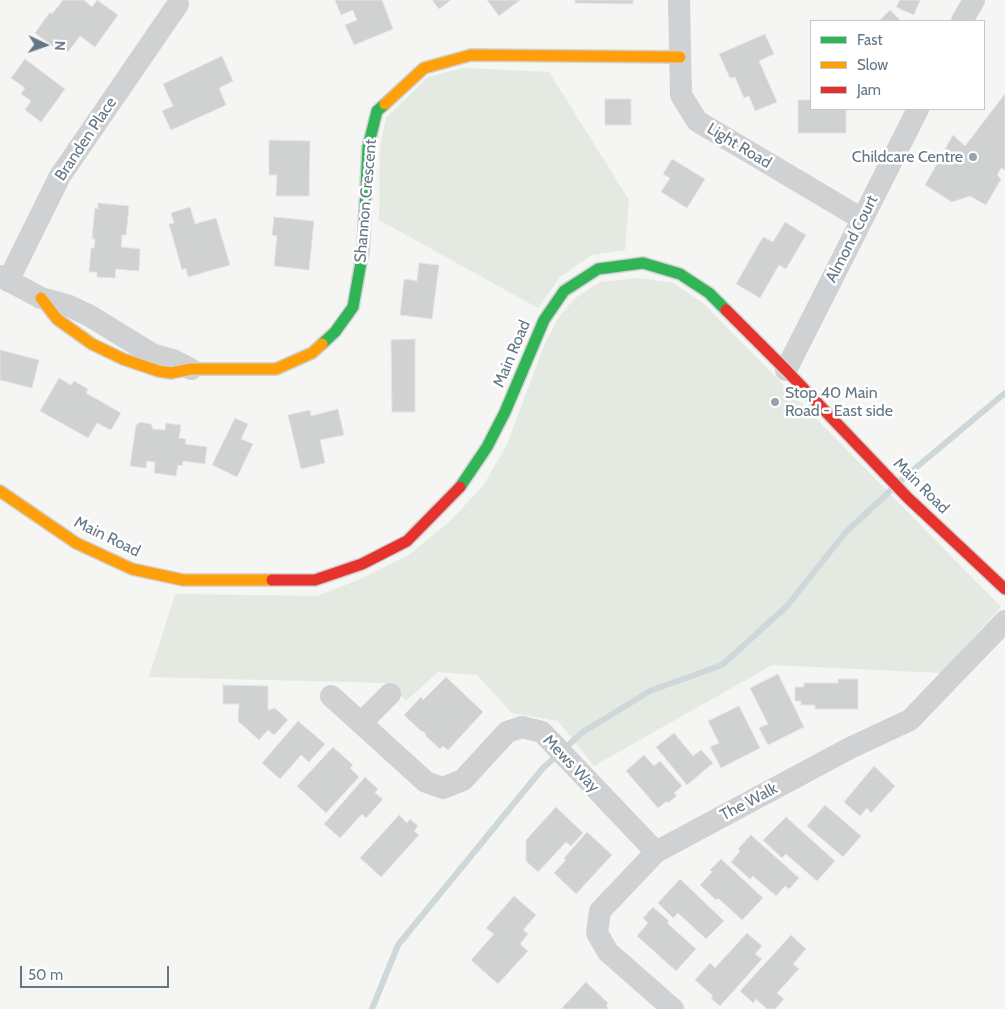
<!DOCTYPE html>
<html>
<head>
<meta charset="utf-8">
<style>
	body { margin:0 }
	#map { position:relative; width:1005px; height:1009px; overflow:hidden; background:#f5f5f3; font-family:Cabin,sans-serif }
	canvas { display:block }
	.legend { position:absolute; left:810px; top:20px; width:175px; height:90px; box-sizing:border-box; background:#fff; border:1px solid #c1c9cf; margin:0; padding:6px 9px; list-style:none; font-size:15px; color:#637786 }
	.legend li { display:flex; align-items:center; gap:10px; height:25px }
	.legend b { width:25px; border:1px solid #c1c9cf }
	.north { position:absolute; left:20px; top:20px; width:50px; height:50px; -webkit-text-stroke:4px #fff; paint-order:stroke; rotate:93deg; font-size:14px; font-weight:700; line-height:20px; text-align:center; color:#637786 }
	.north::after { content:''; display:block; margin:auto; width:18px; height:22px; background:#637786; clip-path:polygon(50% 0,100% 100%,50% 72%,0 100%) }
	.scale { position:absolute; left:20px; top:966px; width:149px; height:22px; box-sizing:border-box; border:2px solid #637786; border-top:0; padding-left:6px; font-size:15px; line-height:18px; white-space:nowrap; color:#637786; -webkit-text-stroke:4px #fff; paint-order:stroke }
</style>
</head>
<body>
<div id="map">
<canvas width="1005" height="1009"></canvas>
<ul class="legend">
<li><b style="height:6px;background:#30b455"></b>Fast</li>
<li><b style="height:6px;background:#ff9f0a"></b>Slow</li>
<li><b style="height:6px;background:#e5322d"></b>Jam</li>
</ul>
<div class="north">N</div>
<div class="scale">50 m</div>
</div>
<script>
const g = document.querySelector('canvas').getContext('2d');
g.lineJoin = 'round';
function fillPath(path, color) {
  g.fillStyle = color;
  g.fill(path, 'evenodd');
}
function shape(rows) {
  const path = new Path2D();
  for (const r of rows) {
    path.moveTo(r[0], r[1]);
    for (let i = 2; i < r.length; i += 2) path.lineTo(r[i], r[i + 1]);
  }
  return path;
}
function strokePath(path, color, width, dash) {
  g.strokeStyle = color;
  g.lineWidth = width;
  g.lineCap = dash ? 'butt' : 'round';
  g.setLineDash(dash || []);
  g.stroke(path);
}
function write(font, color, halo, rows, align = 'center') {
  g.font = font + ' Cabin,sans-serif';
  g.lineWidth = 5;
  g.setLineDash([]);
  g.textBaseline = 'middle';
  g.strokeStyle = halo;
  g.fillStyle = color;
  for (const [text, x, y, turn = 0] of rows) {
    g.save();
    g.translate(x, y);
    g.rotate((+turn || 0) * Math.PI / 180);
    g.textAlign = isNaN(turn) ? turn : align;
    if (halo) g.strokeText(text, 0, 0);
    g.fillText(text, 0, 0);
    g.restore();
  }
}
const green = shape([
	[463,68,549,72,629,200,625,250,592,255,560,277,538,308,379,220,380,147,386,118,428,77],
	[637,278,673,283,703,303,1001,607,941,673,772,665,594,766,558,721,512,713,477,675,438,672,406,701,387,683,149,677,175,594,317,596,363,578,409,555,451,520,483,486,507,444,544,346,557,320,574,299,600,282]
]);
const stream = shape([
	[900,481,1005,393],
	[372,1009,398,945,543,768,583,732,650,691,722,665,787,606,845,533,891,490]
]);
const building = shape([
	[63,0,84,0,92,7,97,0,118,15,95,47,80,36,68,52,56,44,54,47,35,33,50,12,52,14,63,0],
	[335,0,382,0,393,29,354,45,345,25,357,20,353,10,341,15,335,0],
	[432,0,451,0,439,9,432,0],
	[487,0,520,0,499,16,487,0],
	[575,0,633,0,633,4,575,3,575,0],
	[900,0,920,0,914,15,896,7,900,0],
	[890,10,901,21,879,21,890,10],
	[765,34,774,54,759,61,777,102,755,111,749,96,744,98,735,77,730,78,719,54,765,34],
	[222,56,233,81,219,88,226,105,171,130,162,111,173,106,163,84,222,56],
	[25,59,65,89,41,122,25,110,31,101,21,94,25,88,11,78,25,59],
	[1005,94,1005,170,1001,168,997,175,1001,179,986,205,970,196,952,202,925,185,953,135,965,146,1005,94],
	[605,99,631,99,631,125,605,125,605,99],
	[798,100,811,100,811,109,846,109,846,133,798,133,798,100],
	[269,140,310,141,309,196,276,196,277,175,269,175,269,140],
	[672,159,705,179,687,208,661,192,670,178,663,174,672,159],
	[98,203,129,206,126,235,122,235,121,247,140,249,139,271,116,269,115,278,97,277,97,272,89,272,91,248,94,248,95,239,92,239,95,208,98,209,98,203],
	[190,207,195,224,216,218,230,265,188,277,186,268,182,270,169,224,174,223,171,213,190,207],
	[274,217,314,221,309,270,274,266,277,236,272,235,274,217],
	[785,222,806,235,786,269,779,265,760,298,736,284,763,237,773,242,785,222],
	[419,263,439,265,432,319,400,315,404,279,417,281,419,263],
	[415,339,415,412,392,412,391,340,415,339],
	[0,350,39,360,32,388,0,380,0,350],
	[59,378,71,385,74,381,88,389,86,393,121,413,111,430,97,423,88,438,40,411,59,378],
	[338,409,344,435,320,440,325,463,301,469,288,415,310,410,311,416,338,409],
	[235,418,248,424,241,439,253,444,237,477,212,465,235,418],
	[140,422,151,424,153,429,165,430,166,423,181,425,179,438,186,439,185,444,207,447,205,464,183,461,182,466,178,465,176,476,154,473,155,462,147,461,146,468,130,466,136,425,140,422],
	[778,674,804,727,768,745,759,728,768,724,750,688,778,674],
	[446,677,483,712,448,750,443,746,440,749,425,735,426,734,423,731,422,732,404,715,421,697,423,700,446,677],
	[838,679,858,679,858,709,815,709,815,705,801,705,801,701,795,701,795,687,804,687,804,683,838,683,838,679],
	[223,685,268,686,268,710,275,708,288,720,274,735,268,730,259,740,238,721,239,704,223,704,223,685],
	[739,706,760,748,721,768,710,747,719,743,708,721,739,706],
	[298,721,325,744,309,762,301,755,280,779,262,763,298,721],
	[674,733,693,756,701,750,713,763,687,785,656,747,674,733],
	[333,747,353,765,350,768,359,777,326,813,297,786,333,747],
	[644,755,654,766,660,761,682,786,674,793,677,796,668,803,667,801,658,808,626,771,644,755],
	[874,766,895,786,871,813,867,808,860,816,844,802,874,766],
	[365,777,378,789,375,793,383,799,366,818,362,814,340,838,324,824,365,777],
	[825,805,861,836,843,857,807,826,825,805],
	[556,807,583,833,571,846,566,842,538,872,526,861,526,840,556,807],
	[399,815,407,823,410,819,418,826,414,831,419,835,381,877,360,858,399,815],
	[786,817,835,861,817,881,786,854,782,858,763,840,786,817],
	[587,832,612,855,576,894,554,873,566,860,564,858,587,832],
	[751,835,799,878,789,889,785,886,776,896,753,876,750,879,731,862,740,851,738,849,751,835],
	[721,859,763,898,742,920,718,898,716,900,700,885,712,872,710,870,721,859],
	[680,879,724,921,706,939,678,913,673,918,658,903,680,879],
	[514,896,536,915,523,930,528,934,520,944,528,951,498,984,471,960,494,934,486,928,514,896],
	[653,907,669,921,667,923,696,949,676,971,637,936,648,923,643,918,653,907],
	[747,933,762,946,755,954,762,959,720,1006,711,998,713,996,695,980,710,963,715,968,747,933],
	[791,935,806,949,793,964,799,969,777,993,784,999,775,1009,767,1009,756,999,753,1003,740,991,791,935],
	[586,982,608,1003,606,1006,609,1009,561,1009,586,982]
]);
const street = shape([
	[679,0,681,95,697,121,862,219],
	[962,21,974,0],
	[0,276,41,298,67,305,90,316,152,354,173,360,191,369],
	[8,281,60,176,178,4],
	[786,370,918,109],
	[331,696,426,782,443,788,463,780,507,732,522,727,542,732,656,852],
	[361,723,390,694],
	[673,1009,608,952,597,933,600,911,656,852,850,748,910,720,1005,621]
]);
const fast = shape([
	[322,344,335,332,353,307,363,251,368,147,377,111,385,104],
	[460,487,487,447,505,412,544,320,564,291,598,269,643,263,680,274,709,293,726,310]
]);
const slow = shape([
	[385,104,424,68,471,55,680,57],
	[41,298,57,319,92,344,123,359,158,371,171,373,191,369,276,369,312,353,322,344],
	[0,491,76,543,132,569,183,580,272,580]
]);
const jam = shape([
	[726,310,786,370,908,498,1005,589],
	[272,580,315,580,362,564,407,541,460,487]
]);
const markers = [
	[973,157,5,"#96a3ac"],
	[775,402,5,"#96a3ac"]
];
const streetNames = [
	["Branden Place",86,139,-56],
	["Light Road",739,146,31],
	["Shannon Crescent",366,201,-85],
	["Almond Court",852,239,-63],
	["Main Road",512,354,-67],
	["Main Road",921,486,45],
	["Main Road",107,537,26],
	["Mews Way",571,764,46],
	["The Walk",749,802,-28]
];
const poiNames = [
	["Childcare Centre",963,157],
	["Stop 40 Main",785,393,"left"],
	["Road - East side",785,411,"left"]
];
fillPath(green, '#e4e9e1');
strokePath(stream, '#ced7da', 6);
fillPath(building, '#d0d1d1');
strokePath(building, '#e4e4e3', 1);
strokePath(fast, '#d0d2d3', 14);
strokePath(slow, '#d0d2d3', 14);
strokePath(jam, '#d0d2d3', 14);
strokePath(street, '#d0d1d2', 22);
strokePath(fast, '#30b455', 11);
strokePath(slow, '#ff9f0a', 11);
strokePath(jam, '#e5322d', 11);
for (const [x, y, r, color] of markers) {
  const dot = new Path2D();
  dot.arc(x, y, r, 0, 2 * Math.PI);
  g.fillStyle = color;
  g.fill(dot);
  strokePath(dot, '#fff', 2);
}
write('16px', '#637786', '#fff', streetNames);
write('16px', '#637786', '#fff', poiNames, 'right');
</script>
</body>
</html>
